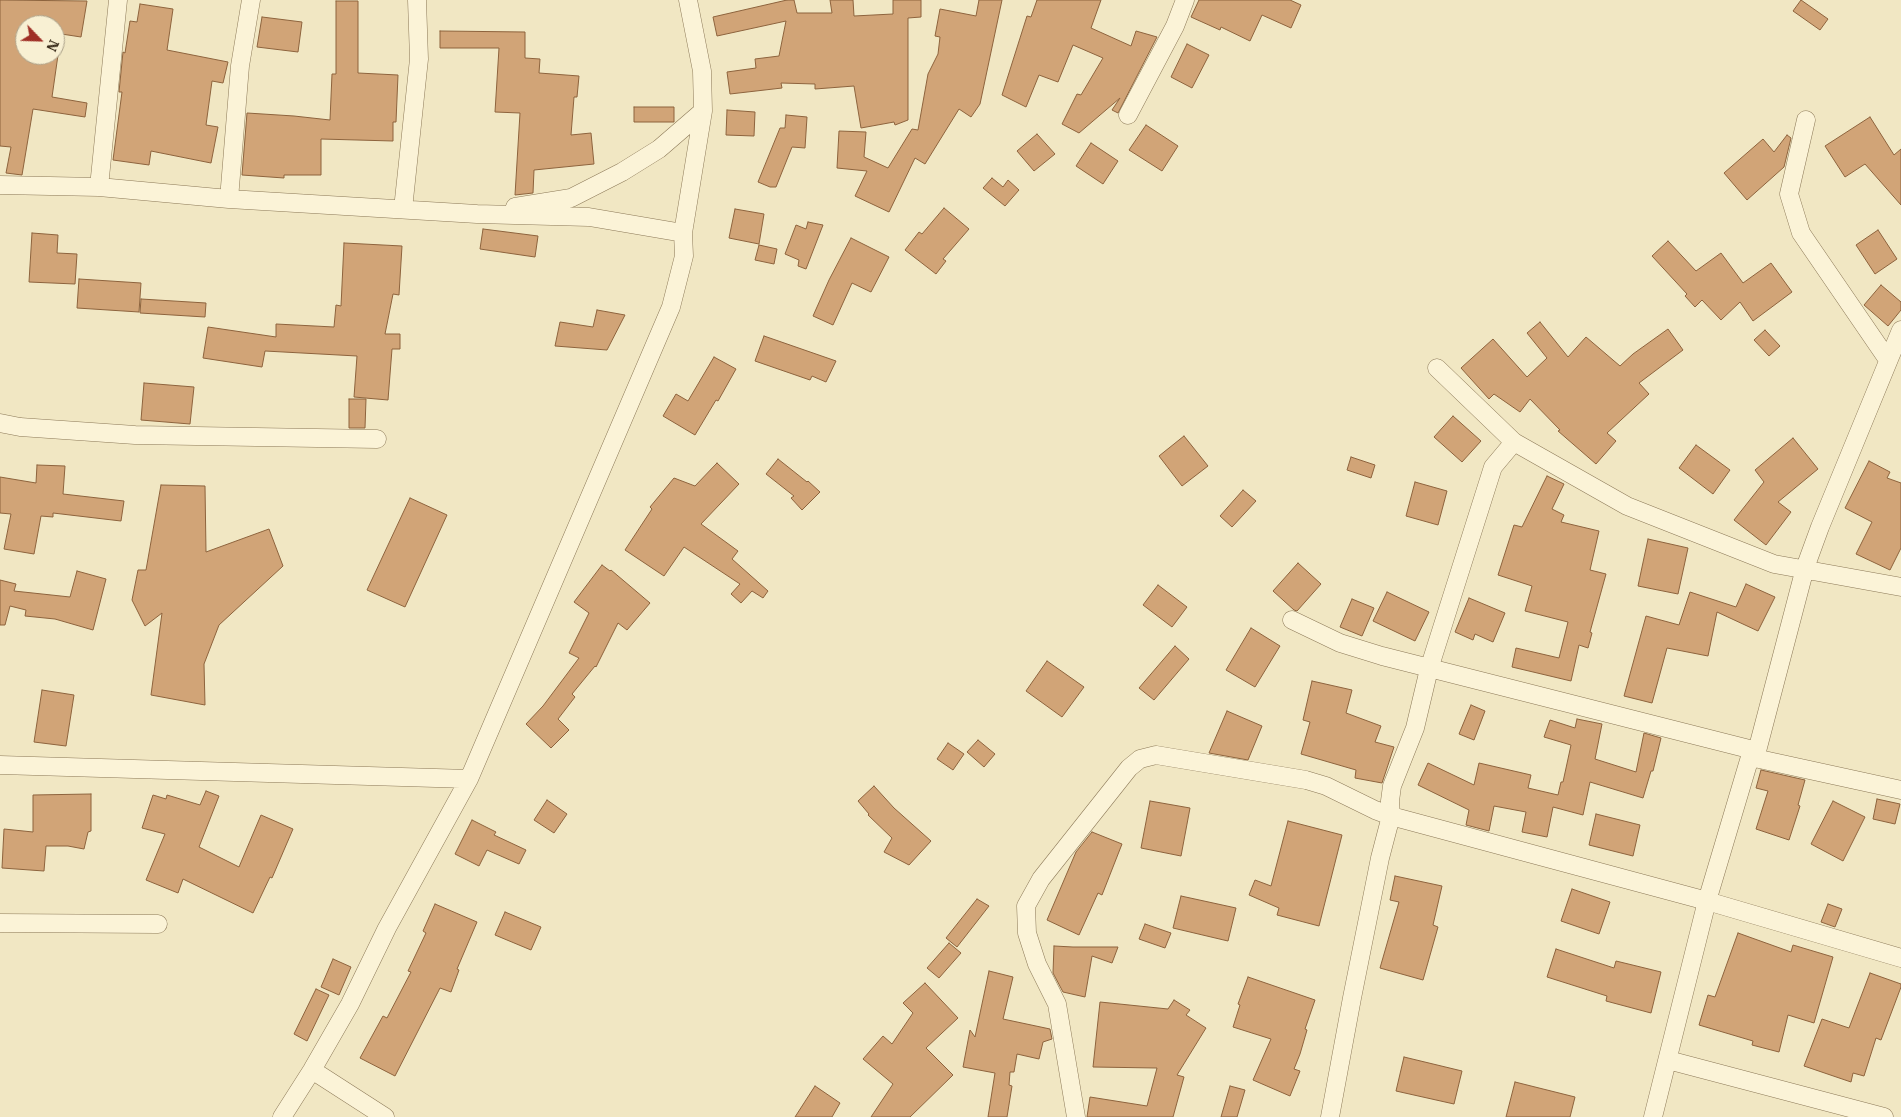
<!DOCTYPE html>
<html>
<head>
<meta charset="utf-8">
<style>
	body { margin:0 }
	#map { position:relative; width:1901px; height:1117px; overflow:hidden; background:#f1e7c3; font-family:"IBM Plex Serif",serif }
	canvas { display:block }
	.north { position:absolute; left:15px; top:15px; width:50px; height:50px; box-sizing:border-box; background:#f8f0d3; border:1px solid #aca28a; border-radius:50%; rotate:114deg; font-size:14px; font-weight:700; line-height:20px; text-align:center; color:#3b2e1d }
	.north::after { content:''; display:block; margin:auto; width:18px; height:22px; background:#9f2e25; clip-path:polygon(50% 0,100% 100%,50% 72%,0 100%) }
</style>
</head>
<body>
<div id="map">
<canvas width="1901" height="1117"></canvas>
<div class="north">N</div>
</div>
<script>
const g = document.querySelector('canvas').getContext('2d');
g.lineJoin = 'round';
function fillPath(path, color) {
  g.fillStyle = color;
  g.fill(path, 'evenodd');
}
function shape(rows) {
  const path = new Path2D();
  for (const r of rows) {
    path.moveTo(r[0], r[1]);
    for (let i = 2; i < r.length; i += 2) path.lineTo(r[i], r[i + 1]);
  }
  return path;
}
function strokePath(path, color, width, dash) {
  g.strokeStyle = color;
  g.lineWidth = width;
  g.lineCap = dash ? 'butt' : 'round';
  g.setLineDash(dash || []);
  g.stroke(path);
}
const building = shape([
	[0,0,87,1,81,37,55,33,55,25,25,25,25,55,58,55,52,97,87,103,85,117,33,109,22,175,6,173,11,147,0,146,0,0],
	[787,0,794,0,797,13,832,13,830,0,853,0,854,16,893,14,893,0,921,0,921,17,908,18,908,120,895,125,894,122,861,128,854,86,815,89,815,84,781,83,782,88,730,94,727,72,756,68,755,59,779,56,786,21,717,36,713,17,787,0],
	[979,0,1002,0,980,104,971,117,959,109,925,164,915,158,889,212,855,196,867,171,837,168,839,131,866,132,864,157,888,168,912,129,918,130,928,74,938,54,940,37,935,36,940,9,976,16,979,0],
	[1037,0,1101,0,1091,28,1131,46,1136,31,1157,37,1118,113,1112,110,1120,98,1079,133,1062,124,1077,94,1081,95,1103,58,1073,45,1058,82,1039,75,1026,107,1002,95,1027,16,1031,17,1037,0],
	[1199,0,1290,0,1301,5,1291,28,1262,15,1250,41,1221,27,1220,30,1191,17,1199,0],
	[1801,0,1828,19,1820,30,1793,11,1801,0],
	[336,1,358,1,358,73,398,75,396,122,393,122,393,141,321,139,321,175,284,175,284,178,242,175,247,113,294,116,330,120,332,74,336,74,336,1],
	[140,4,173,9,167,50,228,62,223,83,212,81,206,125,218,127,211,163,151,151,149,165,113,160,122,92,119,92,123,52,125,53,130,21,137,22,140,4],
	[262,17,302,22,298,52,257,47,262,17],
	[440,31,525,32,525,58,540,59,539,73,579,76,577,97,574,97,571,135,591,133,594,164,534,170,533,193,515,195,520,113,495,112,499,48,440,48,440,31],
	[1187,44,1209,55,1192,88,1171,77,1187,44],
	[634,107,674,107,674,122,634,122,634,107],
	[727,110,755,112,754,136,726,135,727,110],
	[786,115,807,117,805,148,792,147,776,187,770,187,758,182,780,128,785,128,786,115],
	[1870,117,1894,155,1901,149,1901,205,1865,164,1845,177,1825,146,1870,117],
	[1146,125,1178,146,1162,171,1129,150,1146,125],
	[1037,134,1055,154,1034,171,1017,151,1037,134],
	[1787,135,1791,138,1784,167,1747,200,1724,173,1763,139,1774,152,1787,135],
	[1091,143,1118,161,1103,184,1076,166,1091,143],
	[992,178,1003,187,1008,180,1019,190,1005,206,983,188,992,178],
	[944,208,969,229,943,259,946,261,936,274,905,250,919,232,922,234,944,208],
	[735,209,764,214,759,244,729,238,735,209],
	[808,222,823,225,806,269,798,266,799,260,785,254,796,225,806,229,808,222],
	[483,229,538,236,535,257,480,249,483,229],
	[1878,230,1897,259,1875,274,1856,245,1878,230],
	[32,233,58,235,57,253,77,254,75,284,29,282,32,233],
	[851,238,889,257,871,292,852,283,833,325,813,316,829,280,851,238],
	[1668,241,1696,271,1721,253,1743,283,1771,263,1792,292,1753,321,1740,302,1721,320,1702,300,1695,307,1685,296,1687,294,1652,256,1668,241],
	[344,243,402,246,399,295,393,294,385,334,400,334,400,349,392,349,388,400,354,397,357,356,265,351,262,367,203,358,208,327,276,337,276,324,334,327,336,305,341,306,344,243],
	[759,245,777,249,774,264,755,260,759,245],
	[79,279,141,283,139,312,77,308,79,279],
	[1881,285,1901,302,1901,310,1888,326,1864,305,1881,285],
	[141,299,206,303,205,317,140,313,141,299],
	[597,310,625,315,607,350,555,346,560,322,593,327,597,310],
	[1540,322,1568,357,1586,337,1620,366,1633,354,1668,329,1683,350,1639,383,1649,394,1607,433,1616,441,1596,464,1558,431,1560,430,1530,399,1520,412,1494,394,1489,399,1461,368,1493,339,1527,377,1547,358,1527,333,1540,322],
	[1765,330,1780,346,1769,356,1754,340,1765,330],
	[764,336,836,361,826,382,812,376,810,380,755,361,764,336],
	[714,357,736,369,718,401,716,400,695,435,663,416,676,394,688,401,714,357],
	[144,383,194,387,190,424,141,420,144,383],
	[349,399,366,399,365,428,349,428,349,399],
	[1453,416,1481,441,1462,462,1434,437,1453,416],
	[1184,436,1208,466,1182,486,1159,456,1184,436],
	[1793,438,1818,469,1778,502,1791,512,1766,545,1734,520,1764,482,1755,470,1793,438],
	[1696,445,1730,470,1713,494,1679,468,1696,445],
	[1351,457,1375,465,1371,478,1347,470,1351,457],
	[778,459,807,482,808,481,820,492,802,510,791,498,794,496,766,474,778,459],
	[1869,461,1890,472,1887,478,1901,483,1901,548,1890,570,1856,554,1872,522,1845,508,1869,461],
	[717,463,739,484,701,524,738,551,732,559,768,591,763,598,752,591,741,603,731,594,740,584,684,547,664,576,625,550,652,509,650,507,674,478,695,486,717,463],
	[37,465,65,466,63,494,124,501,121,521,53,513,53,517,41,516,34,554,4,549,11,514,0,513,0,477,36,483,37,465],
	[1547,476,1564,484,1552,509,1564,515,1561,522,1599,531,1590,570,1606,574,1590,632,1592,633,1588,648,1579,645,1571,681,1512,667,1516,648,1559,658,1568,622,1525,611,1532,586,1498,575,1514,525,1522,527,1547,476],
	[1415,482,1447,491,1438,525,1406,516,1415,482],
	[161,485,205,486,206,552,269,529,283,566,219,625,204,664,205,705,151,695,162,613,145,626,132,600,138,570,146,570,161,485],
	[1243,490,1256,501,1232,527,1220,516,1243,490],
	[410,498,447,515,405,607,367,590,410,498],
	[1648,539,1688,548,1678,594,1638,586,1648,539],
	[1298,563,1321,584,1297,611,1294,610,1273,591,1298,563],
	[602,565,610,571,611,570,650,603,627,630,618,623,596,667,595,666,572,694,575,697,558,719,569,730,551,748,526,724,543,706,579,658,569,653,589,613,574,602,602,565],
	[77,571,106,579,93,630,55,619,25,616,26,610,10,606,5,625,0,625,0,580,16,584,14,591,70,597,77,571],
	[1746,584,1775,597,1758,631,1717,612,1708,656,1667,648,1652,703,1624,696,1646,616,1679,625,1690,592,1736,607,1746,584],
	[1158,585,1187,607,1172,627,1143,605,1158,585],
	[1387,592,1429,612,1415,641,1373,621,1387,592],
	[1469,598,1505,613,1493,642,1475,634,1473,640,1455,632,1469,598],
	[1352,599,1374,608,1362,636,1340,627,1352,599],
	[1251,628,1280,646,1255,687,1226,670,1251,628],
	[1175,646,1189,659,1154,700,1139,688,1175,646],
	[1047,661,1084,687,1062,717,1026,691,1047,661],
	[1312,681,1352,690,1346,713,1381,726,1375,742,1394,747,1382,783,1355,778,1356,770,1301,754,1310,722,1303,720,1312,681],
	[42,690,74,695,66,746,34,742,42,690],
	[1471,705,1485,711,1474,740,1459,734,1471,705],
	[1227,711,1262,726,1248,760,1209,753,1227,711],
	[1577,719,1602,724,1595,759,1636,772,1644,733,1661,738,1653,771,1651,771,1643,798,1590,782,1583,815,1553,807,1547,837,1522,832,1526,812,1494,806,1489,831,1466,825,1469,810,1418,785,1428,763,1474,785,1479,763,1531,775,1528,788,1558,795,1561,782,1563,782,1571,745,1544,737,1550,720,1575,728,1577,719],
	[978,740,995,754,984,767,967,752,978,740],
	[948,743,964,754,953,770,937,759,948,743],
	[1761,770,1805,780,1798,805,1800,806,1789,840,1756,829,1768,791,1756,788,1761,770],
	[874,786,894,808,931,841,909,865,884,852,892,838,868,815,869,814,858,801,874,786],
	[206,791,219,796,199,847,239,867,261,815,293,829,272,878,270,877,253,913,183,879,178,893,146,880,165,834,142,828,153,795,166,799,167,795,200,805,206,791],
	[91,794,91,831,88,832,84,849,68,846,46,846,44,871,2,868,4,829,33,832,33,795,91,794],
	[1877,799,1900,804,1895,824,1873,819,1877,799],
	[547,800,567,814,554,833,534,820,547,800],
	[1150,801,1190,808,1181,856,1141,848,1150,801],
	[1833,801,1865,817,1843,861,1811,844,1833,801],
	[1596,814,1640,825,1633,856,1589,845,1596,814],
	[472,820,496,832,494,835,526,850,519,864,487,850,479,866,455,854,472,820],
	[1288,821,1342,835,1319,926,1277,915,1279,908,1249,895,1255,880,1271,886,1288,821],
	[1092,832,1122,844,1102,895,1098,893,1079,935,1047,920,1076,852,1092,832],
	[1395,876,1442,886,1433,925,1438,927,1423,980,1380,968,1399,902,1390,900,1395,876],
	[1572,889,1610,902,1599,934,1561,921,1572,889],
	[1181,896,1236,908,1228,941,1173,928,1181,896],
	[977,899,989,906,957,947,946,938,977,899],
	[435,904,477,922,457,969,459,970,451,992,440,988,395,1076,360,1058,383,1016,387,1018,411,972,408,971,426,933,423,931,435,904],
	[1828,904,1842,909,1835,927,1821,922,1828,904],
	[505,912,541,927,531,950,495,935,505,912],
	[1145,924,1171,933,1165,948,1139,939,1145,924],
	[1738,933,1791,952,1793,945,1833,957,1814,1023,1788,1015,1779,1052,1752,1045,1753,1041,1699,1025,1708,995,1715,997,1738,933],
	[949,943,961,953,939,978,927,968,949,943],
	[1054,946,1073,947,1118,947,1112,963,1092,956,1085,997,1063,992,1053,973,1054,946],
	[1556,949,1614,968,1616,961,1661,972,1651,1013,1606,1001,1607,996,1547,977,1556,949],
	[333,959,351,967,339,995,321,987,333,959],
	[989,971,1013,977,1003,1019,1050,1029,1052,1039,1043,1042,1039,1059,1017,1054,1014,1072,1010,1072,1009,1085,1012,1086,1007,1117,988,1117,995,1073,963,1067,970,1030,975,1037,989,971],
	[1870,973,1901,984,1901,987,1881,1040,1876,1038,1864,1076,1853,1073,1851,1082,1804,1066,1822,1019,1849,1028,1870,973],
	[1248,977,1315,1000,1305,1029,1307,1030,1300,1054,1294,1069,1300,1071,1290,1096,1253,1080,1271,1039,1233,1027,1240,1005,1238,1004,1248,977],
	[925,983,958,1018,926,1048,953,1075,910,1117,871,1117,893,1084,863,1059,883,1036,892,1044,913,1013,903,1003,925,983],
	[316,989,329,995,307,1041,294,1034,316,989],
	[1174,1000,1190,1010,1186,1015,1206,1028,1177,1075,1184,1077,1173,1117,1087,1117,1090,1097,1147,1106,1157,1068,1093,1067,1100,1002,1168,1009,1174,1000],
	[1404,1057,1462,1071,1454,1104,1396,1091,1404,1057],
	[1515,1082,1575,1097,1570,1117,1506,1117,1515,1082],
	[815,1086,840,1103,832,1117,795,1117,815,1086],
	[1230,1086,1245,1090,1237,1117,1221,1117,1230,1086]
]);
const street = shape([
	[1128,115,1175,26,1185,0],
	[1806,120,1789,194,1801,233,1888,360],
	[0,185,99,187,229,199,477,214,589,217,683,233],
	[99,187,118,0],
	[229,199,240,66,251,0],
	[515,207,571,198,622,172,659,149,703,111],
	[403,209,419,59,417,0],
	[1437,368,1514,442,1627,506,1774,564,1901,587],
	[0,423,20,427,135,435,377,439],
	[1292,620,1340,643,1382,656,1757,751],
	[1750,757,1901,790],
	[0,765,469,779],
	[0,923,158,924],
	[1668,1060,1884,1117],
	[312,1070,385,1117],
	[282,1117,312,1070,350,1004,387,928,469,779,671,307,684,256,683,233,703,111,702,71,688,0],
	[1076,1117,1057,1004,1037,964,1027,933,1026,906,1041,879,1129,768,1140,759,1156,755,1306,780,1326,786,1375,810,1391,816,1707,901,1901,958],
	[1330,1117,1352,998,1380,858,1391,816,1390,801,1392,786,1415,728,1429,669,1493,467,1514,442],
	[1653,1117,1707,901,1750,757,1757,751,1805,568,1820,527,1901,330]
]);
fillPath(building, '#d1a477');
strokePath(building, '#8d633d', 1);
strokePath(street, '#8c7958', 19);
strokePath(street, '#fbf3d7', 18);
</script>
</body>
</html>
